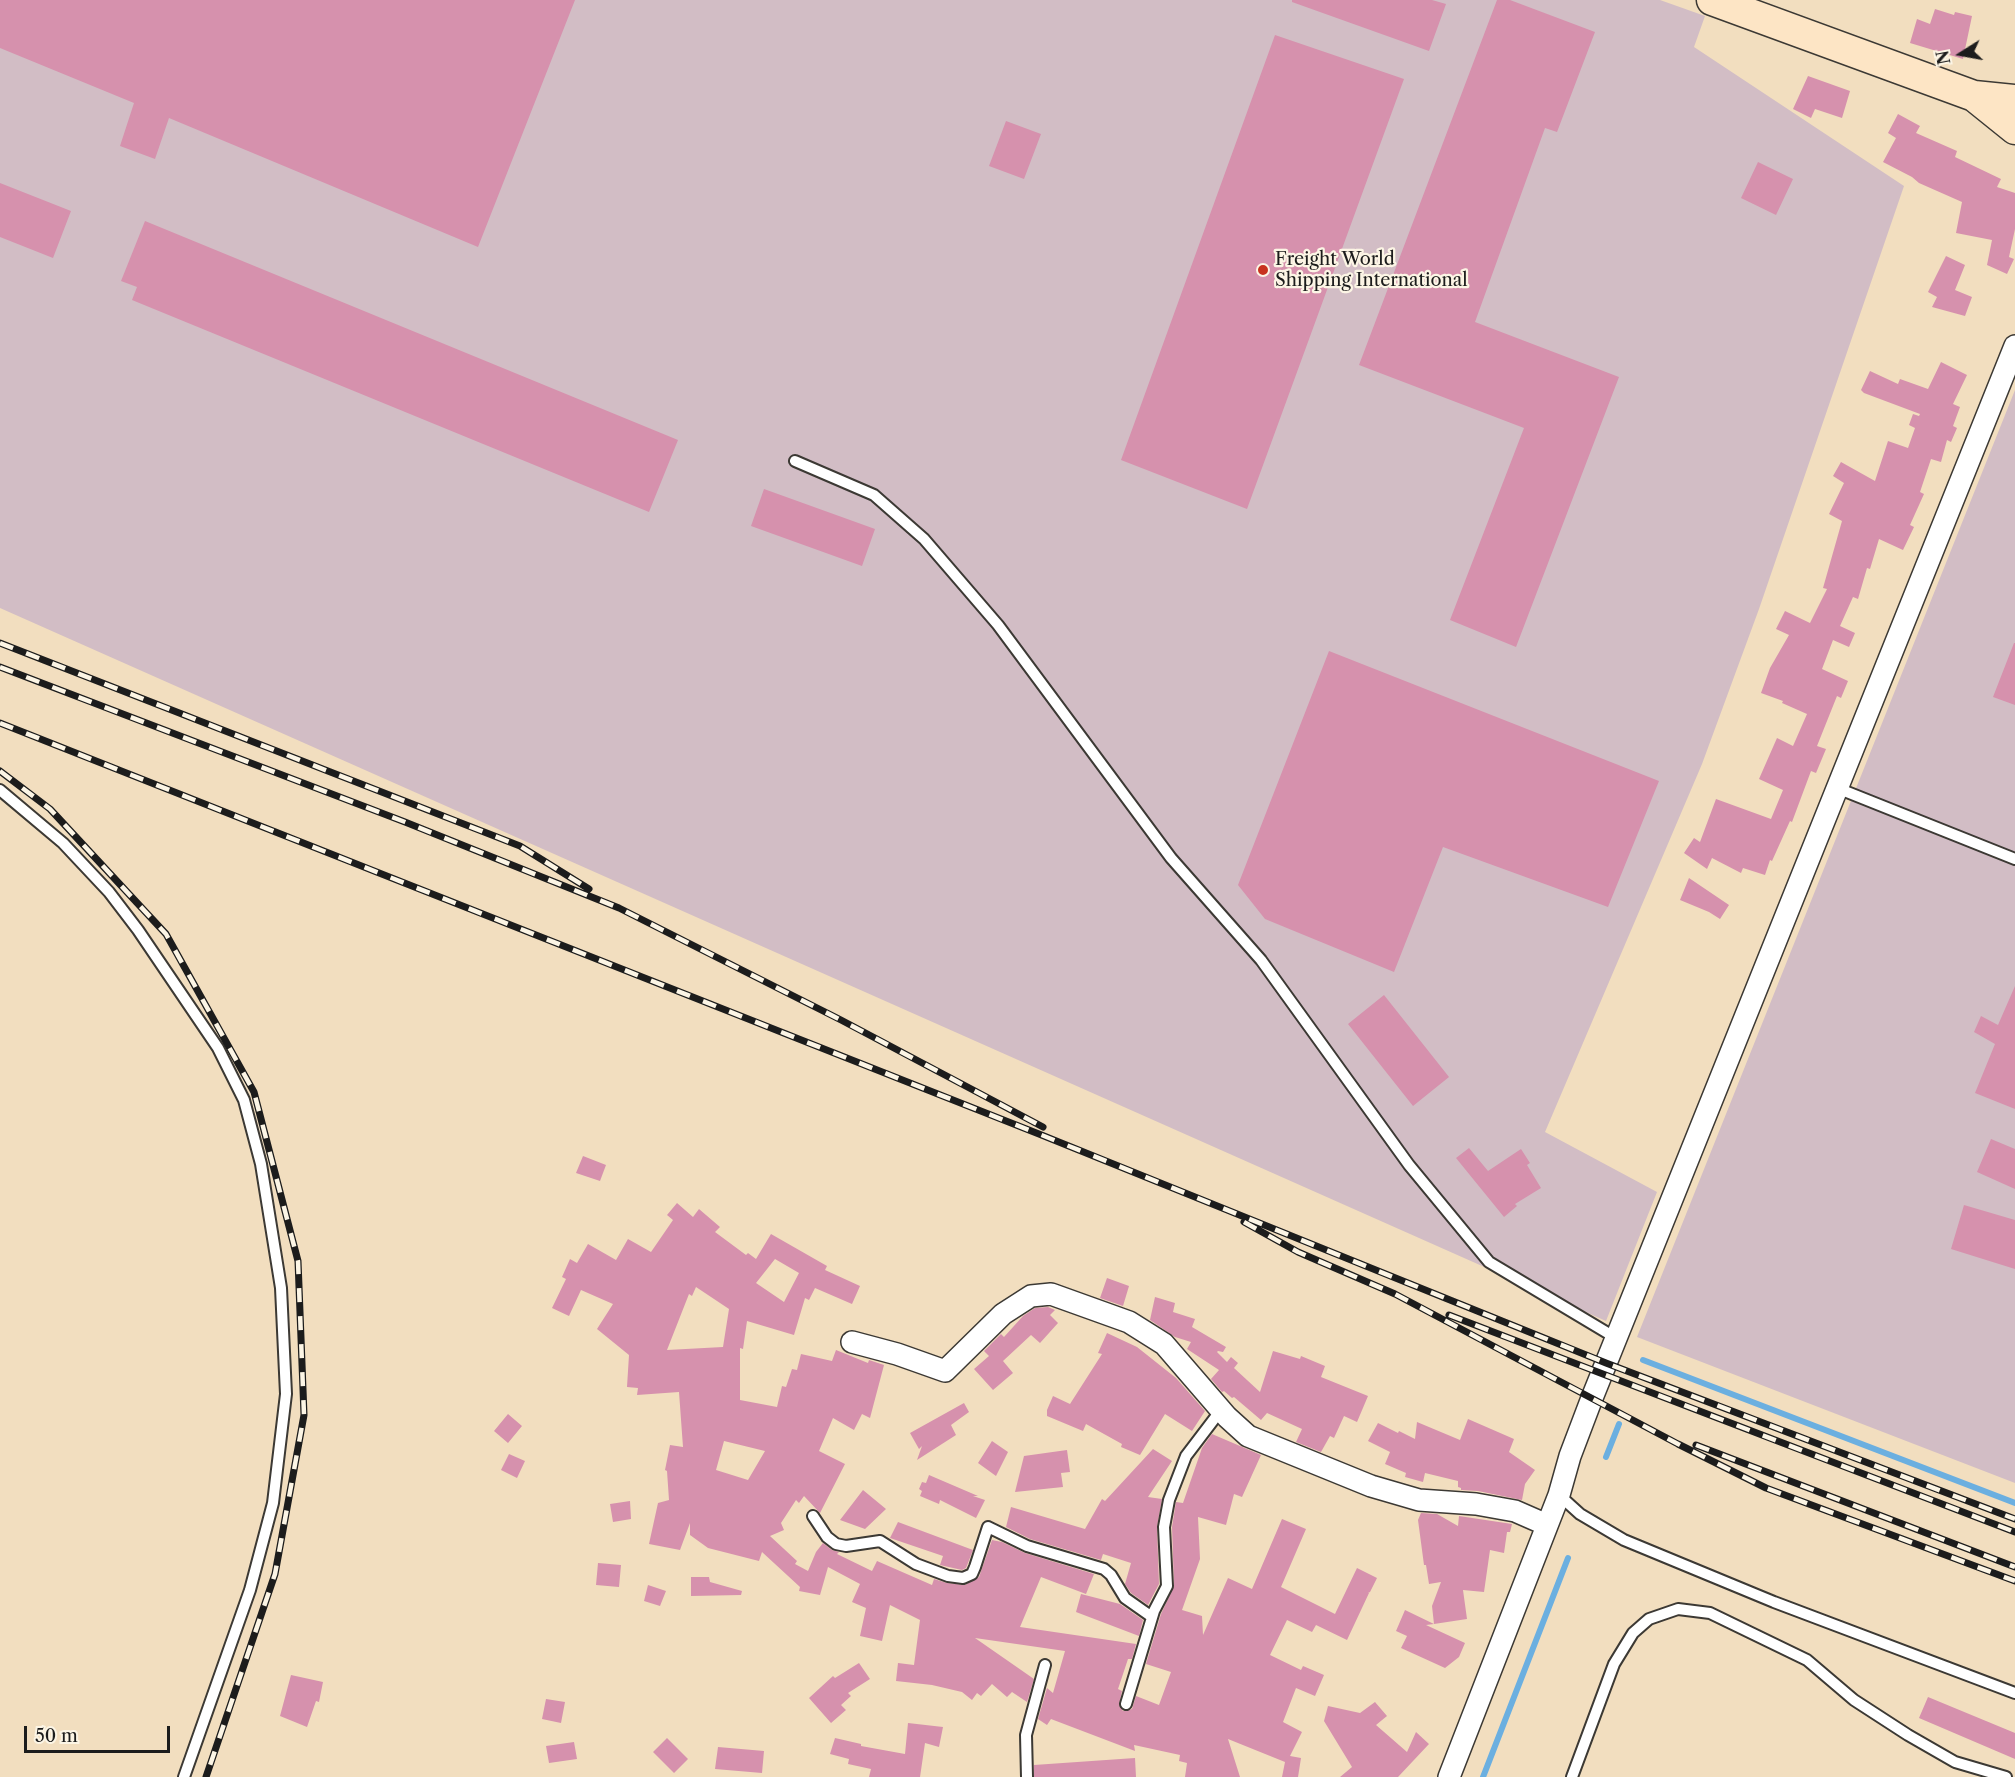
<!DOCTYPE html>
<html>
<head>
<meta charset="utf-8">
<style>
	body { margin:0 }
	#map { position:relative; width:2015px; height:1777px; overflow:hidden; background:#f2debf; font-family:"Libre Caslon Text",serif }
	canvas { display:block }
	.north { position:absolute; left:1931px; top:24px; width:60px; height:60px; -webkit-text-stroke:4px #fcf5e5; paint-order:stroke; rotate:259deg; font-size:16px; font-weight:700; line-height:24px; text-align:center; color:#1c1c1c }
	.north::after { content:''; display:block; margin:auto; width:21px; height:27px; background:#1c1c1c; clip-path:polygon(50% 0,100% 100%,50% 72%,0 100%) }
	.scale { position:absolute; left:24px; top:1726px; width:146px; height:27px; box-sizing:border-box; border:3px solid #1c1c1c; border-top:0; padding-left:8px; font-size:18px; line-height:21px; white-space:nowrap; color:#1c1c1c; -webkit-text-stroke:4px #fcf5e5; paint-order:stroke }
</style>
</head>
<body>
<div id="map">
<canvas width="2015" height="1777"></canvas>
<div class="north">N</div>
<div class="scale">50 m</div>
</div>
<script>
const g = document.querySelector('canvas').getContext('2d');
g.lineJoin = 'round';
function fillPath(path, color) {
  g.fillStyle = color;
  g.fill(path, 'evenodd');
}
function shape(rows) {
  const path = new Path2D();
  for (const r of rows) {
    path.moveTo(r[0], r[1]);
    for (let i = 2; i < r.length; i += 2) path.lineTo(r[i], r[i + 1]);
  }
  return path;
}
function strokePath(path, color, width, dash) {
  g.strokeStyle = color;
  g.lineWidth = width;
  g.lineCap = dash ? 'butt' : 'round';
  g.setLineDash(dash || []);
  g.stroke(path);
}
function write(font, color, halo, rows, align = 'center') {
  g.font = font + ' "Libre Caslon Text",serif';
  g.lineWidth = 4.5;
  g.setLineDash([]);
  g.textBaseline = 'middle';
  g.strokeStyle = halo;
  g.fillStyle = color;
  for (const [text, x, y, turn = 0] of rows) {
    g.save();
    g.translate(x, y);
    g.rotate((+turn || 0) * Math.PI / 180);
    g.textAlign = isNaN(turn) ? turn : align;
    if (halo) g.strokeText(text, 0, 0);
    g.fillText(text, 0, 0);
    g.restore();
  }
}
const industrial = shape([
	[0,0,1660,0,1705,16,1694,47,1904,186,1759,609,1702,764,1545,1132,1657,1192,1606,1321,0,608],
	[2015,390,2015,1483,1637,1337]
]);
const stream = shape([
	[1643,1360,2015,1503],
	[1606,1457,1619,1424],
	[1483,1777,1568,1558]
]);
const building = shape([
	[0,0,575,0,478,247,169,118,155,159,120,146,134,103,0,48],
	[1292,0,1432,0,1446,4,1429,51,1292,2],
	[1497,0,1510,0,1595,32,1557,132,1545,128,1475,322,1619,377,1516,647,1450,620,1524,428,1359,365],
	[1935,9,1954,15,1955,12,1972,16,1963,59,1910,43,1917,19,1930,24],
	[1275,35,1404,79,1247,509,1121,460],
	[1808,76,1850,91,1842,118,1815,109,1811,118,1793,109],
	[1898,114,1920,126,1916,133,1957,151,1955,157,2001,179,1997,187,2015,193,2015,229,2009,257,2014,259,2007,274,1987,265,1992,240,1956,233,1962,202,1919,183,1912,177,1883,162,1896,138,1888,133],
	[1006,121,1041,134,1024,179,989,166],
	[1758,162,1793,179,1776,215,1741,198],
	[0,183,71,211,53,258,0,237],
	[145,221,678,440,649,512,132,300,137,287,121,281],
	[1946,256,1965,265,1955,290,1972,297,1965,316,1932,307,1937,297,1928,292],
	[1941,362,1967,375,1953,404,1960,407,1953,426,1957,428,1951,442,1947,440,1941,462,1931,459,1920,492,1924,494,1910,525,1914,527,1903,550,1879,539,1870,569,1867,568,1858,599,1853,597,1840,626,1855,633,1849,647,1833,640,1822,669,1848,681,1841,698,1837,696,1817,746,1826,749,1816,773,1811,771,1792,822,1790,821,1772,861,1770,860,1765,875,1743,868,1741,873,1712,858,1707,869,1684,853,1694,838,1700,842,1716,799,1771,819,1783,790,1759,779,1777,738,1793,746,1807,714,1782,703,1783,701,1761,693,1770,668,1789,635,1776,629,1785,611,1810,623,1827,589,1823,588,1842,521,1829,514,1844,483,1833,476,1841,462,1875,481,1888,441,1908,448,1915,428,1909,425,1913,414,1919,416,1920,414,1864,393,1861,390,1870,371,1898,384,1900,379,1928,389],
	[764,489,875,529,862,566,751,526],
	[2014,643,2015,643,2015,705,1993,697],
	[1329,651,1659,781,1608,907,1443,847,1394,972,1265,919,1238,885],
	[1689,878,1729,905,1720,919,1709,912,1680,900],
	[2015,986,2015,1109,1975,1093,1995,1044,1974,1032,1981,1016,1998,1025],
	[1384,995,1449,1077,1413,1106,1348,1024],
	[1991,1139,2015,1149,2015,1189,1977,1172],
	[1469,1148,1488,1171,1521,1149,1530,1163,1527,1165,1541,1188,1515,1204,1517,1206,1504,1217,1456,1158],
	[583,1156,606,1165,600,1181,576,1173],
	[677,1203,693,1217,699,1209,720,1227,715,1232,746,1255,748,1253,756,1259,771,1234,827,1266,825,1270,860,1286,852,1304,815,1288,809,1300,805,1298,794,1335,747,1321,743,1349,740,1348,740,1400,777,1407,782,1386,786,1387,792,1369,797,1370,801,1354,832,1361,836,1350,868,1363,869,1360,884,1365,870,1418,862,1414,854,1430,833,1418,819,1451,845,1464,820,1513,804,1496,799,1503,796,1500,781,1523,784,1530,770,1536,797,1561,795,1564,808,1571,816,1552,823,1543,832,1550,839,1552,837,1554,872,1571,877,1561,932,1585,934,1579,947,1583,965,1585,979,1577,992,1540,1002,1542,1025,1553,1094,1574,1086,1594,1041,1577,1020,1627,1136,1644,1132,1659,1128,1659,1118,1689,1122,1691,1119,1705,1123,1711,1132,1709,1136,1696,1159,1705,1171,1672,1146,1664,1161,1614,1174,1586,1172,1527,1176,1502,1183,1503,1202,1448,1212,1434,1261,1455,1242,1497,1234,1494,1226,1525,1198,1517,1200,1559,1182,1610,1202,1616,1203,1635,1228,1578,1252,1589,1282,1519,1306,1529,1281,1587,1335,1614,1357,1568,1377,1578,1370,1592,1368,1593,1369,1593,1347,1640,1316,1625,1312,1632,1287,1620,1270,1655,1301,1670,1303,1666,1324,1675,1315,1696,1296,1688,1283,1722,1302,1732,1290,1756,1301,1758,1298,1777,1282,1777,1285,1762,1228,1739,1240,1777,1185,1777,1187,1763,1179,1761,1180,1755,1134,1745,1135,1751,1051,1719,1047,1725,1038,1719,1047,1688,1053,1693,1065,1651,975,1638,1034,1679,1027,1702,1012,1692,1007,1697,992,1684,981,1696,977,1693,972,1700,962,1692,932,1685,896,1681,898,1663,914,1665,920,1620,890,1605,882,1641,860,1636,866,1608,852,1602,860,1584,828,1567,820,1595,799,1591,800,1587,762,1552,759,1561,708,1548,690,1535,690,1523,680,1550,649,1544,658,1503,669,1500,667,1471,665,1470,670,1445,683,1447,679,1392,637,1395,638,1388,627,1387,629,1355,597,1329,613,1304,581,1290,569,1316,552,1308,566,1279,562,1277,570,1259,577,1263,588,1244,616,1260,628,1239,651,1252,673,1220,667,1215],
	[775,1259,799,1273,784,1302,756,1283],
	[696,1287,729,1309,723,1347,667,1350,689,1294,692,1296],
	[724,1441,765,1451,748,1480,716,1470],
	[1964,1205,2015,1220,2015,1269,1951,1249],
	[1107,1278,1129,1286,1123,1306,1100,1298],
	[1155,1297,1175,1303,1173,1312,1195,1319,1192,1327,1226,1347,1223,1352,1218,1351,1217,1352,1227,1362,1231,1357,1238,1363,1234,1368,1260,1392,1273,1351,1300,1359,1301,1356,1325,1366,1321,1377,1368,1396,1357,1422,1344,1416,1334,1438,1330,1436,1321,1452,1296,1442,1302,1429,1267,1413,1261,1420,1234,1397,1232,1398,1224,1391,1222,1392,1211,1379,1219,1370,1187,1349,1191,1342,1175,1337,1150,1320],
	[1048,1307,1055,1310,1050,1315,1058,1323,1040,1343,1031,1335,1003,1361,1013,1373,993,1390,974,1369,989,1356,984,1351,1001,1334,1004,1337,1023,1316,1035,1308],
	[1107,1333,1137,1347,1176,1378,1205,1411,1192,1431,1165,1414,1140,1455,1121,1447,1122,1444,1086,1424,1083,1431,1047,1416,1047,1410,1053,1396,1070,1404,1102,1354,1098,1353],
	[964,1403,969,1412,951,1425,956,1435,917,1460,922,1446,919,1449,910,1433],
	[508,1414,522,1426,508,1443,494,1431],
	[1468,1419,1514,1439,1509,1452,1535,1470,1525,1484,1522,1500,1478,1491,1461,1490,1461,1488,1458,1487,1458,1481,1425,1473,1423,1482,1405,1477,1406,1473,1385,1464,1390,1452,1368,1441,1378,1423,1398,1433,1399,1431,1415,1439,1417,1422,1460,1440],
	[992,1441,1008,1452,996,1476,978,1463],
	[1153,1449,1172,1461,1148,1497,1162,1499,1157,1527,1159,1584,1148,1605,1131,1593,1125,1584,1131,1563,1103,1554,1101,1560,1030,1539,1006,1527,1011,1507,1085,1529,1102,1499,1105,1501],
	[1067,1450,1070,1472,1061,1473,1063,1487,1015,1492,1024,1456],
	[509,1454,525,1461,517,1478,501,1470],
	[929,1475,978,1496,973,1496,985,1500,976,1518,940,1500,939,1504,920,1496,922,1491,919,1489,922,1482,926,1483],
	[863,1490,886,1509,865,1529,840,1520],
	[630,1501,631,1519,613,1522,610,1504],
	[1421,1513,1437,1514,1458,1526,1459,1516,1512,1524,1510,1532,1507,1532,1504,1553,1490,1550,1484,1592,1463,1590,1467,1619,1434,1624,1432,1606,1441,1582,1429,1584,1426,1565,1424,1565,1418,1520],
	[898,1522,973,1550,966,1568,962,1570,940,1565,943,1556,890,1538],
	[598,1563,621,1565,619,1587,596,1585],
	[691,1577,709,1577,710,1582,742,1591,741,1595,691,1596],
	[648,1585,666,1591,660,1606,644,1601],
	[1081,1594,1120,1604,1143,1620,1139,1636,1076,1612],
	[1405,1610,1434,1624,1426,1625,1465,1643,1459,1657,1445,1668,1401,1648,1407,1636,1396,1631],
	[859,1663,870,1679,848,1693,851,1696,841,1705,846,1710,831,1723,809,1698,833,1676,835,1678],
	[291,1675,323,1682,319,1702,316,1701,307,1727,280,1716],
	[1928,1697,2015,1733,2015,1759,1919,1718],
	[546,1699,565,1702,561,1723,542,1719],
	[1375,1702,1387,1716,1376,1725,1407,1752,1416,1732,1429,1744,1398,1777,1340,1777,1352,1767,1324,1721,1328,1706,1360,1713],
	[908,1723,943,1727,939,1747,925,1743,920,1777,869,1777,871,1769,848,1764,849,1759,830,1754,835,1738,861,1744,861,1746,905,1754],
	[667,1738,688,1759,674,1773,653,1752],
	[574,1742,577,1759,549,1763,546,1746],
	[718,1747,764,1751,762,1773,715,1769],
	[1135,1758,1136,1777,1034,1777,1034,1765]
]);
const lane = shape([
	[795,461,874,495,924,539,998,625,1171,858,1261,960,1409,1165,1489,1262,1616,1338],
	[1837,788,2015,859],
	[0,790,63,843,109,892,138,930,218,1048,244,1100,261,1164,281,1288,286,1394,273,1503,250,1590,184,1777],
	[1559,1495,1580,1514,1624,1540,1774,1602,2015,1693],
	[813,1516,827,1537,836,1544,846,1546,880,1541,916,1564,948,1576,963,1578,972,1574,975,1567,988,1527,1027,1546,1104,1569,1111,1575,1125,1598,1152,1617],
	[1126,1704,1154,1611,1167,1586,1164,1527,1169,1500,1186,1456,1221,1410],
	[1027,1777,1026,1735,1045,1665],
	[1572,1777,1614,1664,1633,1633,1649,1619,1678,1609,1710,1613,1807,1660,1854,1700,1908,1735,1955,1762,2006,1777]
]);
const street = shape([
	[852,1342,897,1354,945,1371,1003,1314,1031,1296,1051,1294,1129,1322,1164,1344,1227,1417,1248,1436,1371,1486,1419,1500,1476,1504,1515,1511,1547,1525],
	[1449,1777,1559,1495,1570,1456,1592,1398,2015,346]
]);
const secondary = shape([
	[1712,0,1974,96,2015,100],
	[1974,96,2015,129]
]);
const rail = shape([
	[0,643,520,846,589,889],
	[0,667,405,822,619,908,841,1020,1043,1127],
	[0,723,1044,1136,1606,1363,2015,1519],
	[0,771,50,809,166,934,254,1092,298,1261,304,1415,275,1574,206,1777],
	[1244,1222,1298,1252,1395,1294,1678,1444,1766,1488,2015,1581],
	[1449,1315,2015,1532],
	[1696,1445,2015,1567]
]);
const markers = [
	[1263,270,6,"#c8321e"]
];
const poiNames = [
	["Freight World",1275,260],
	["Shipping International",1275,281]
];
fillPath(industrial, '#d2bdc5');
strokePath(stream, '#6bafe0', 6);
fillPath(building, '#d691ad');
strokePath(lane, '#3c3934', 14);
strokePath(street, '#3c3934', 24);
strokePath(secondary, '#3c3934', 33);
strokePath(lane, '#fff', 10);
strokePath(street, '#fff', 21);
strokePath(secondary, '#fde5c5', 30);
strokePath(rail, '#1c1c1c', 7);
strokePath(rail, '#fcf5e5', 4.5, [14]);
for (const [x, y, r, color] of markers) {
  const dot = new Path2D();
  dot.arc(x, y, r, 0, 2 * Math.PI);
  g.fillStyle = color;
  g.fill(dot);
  strokePath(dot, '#fcf5e5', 2);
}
write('18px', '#1c1c1c', '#fcf5e5', poiNames, 'left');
</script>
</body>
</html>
